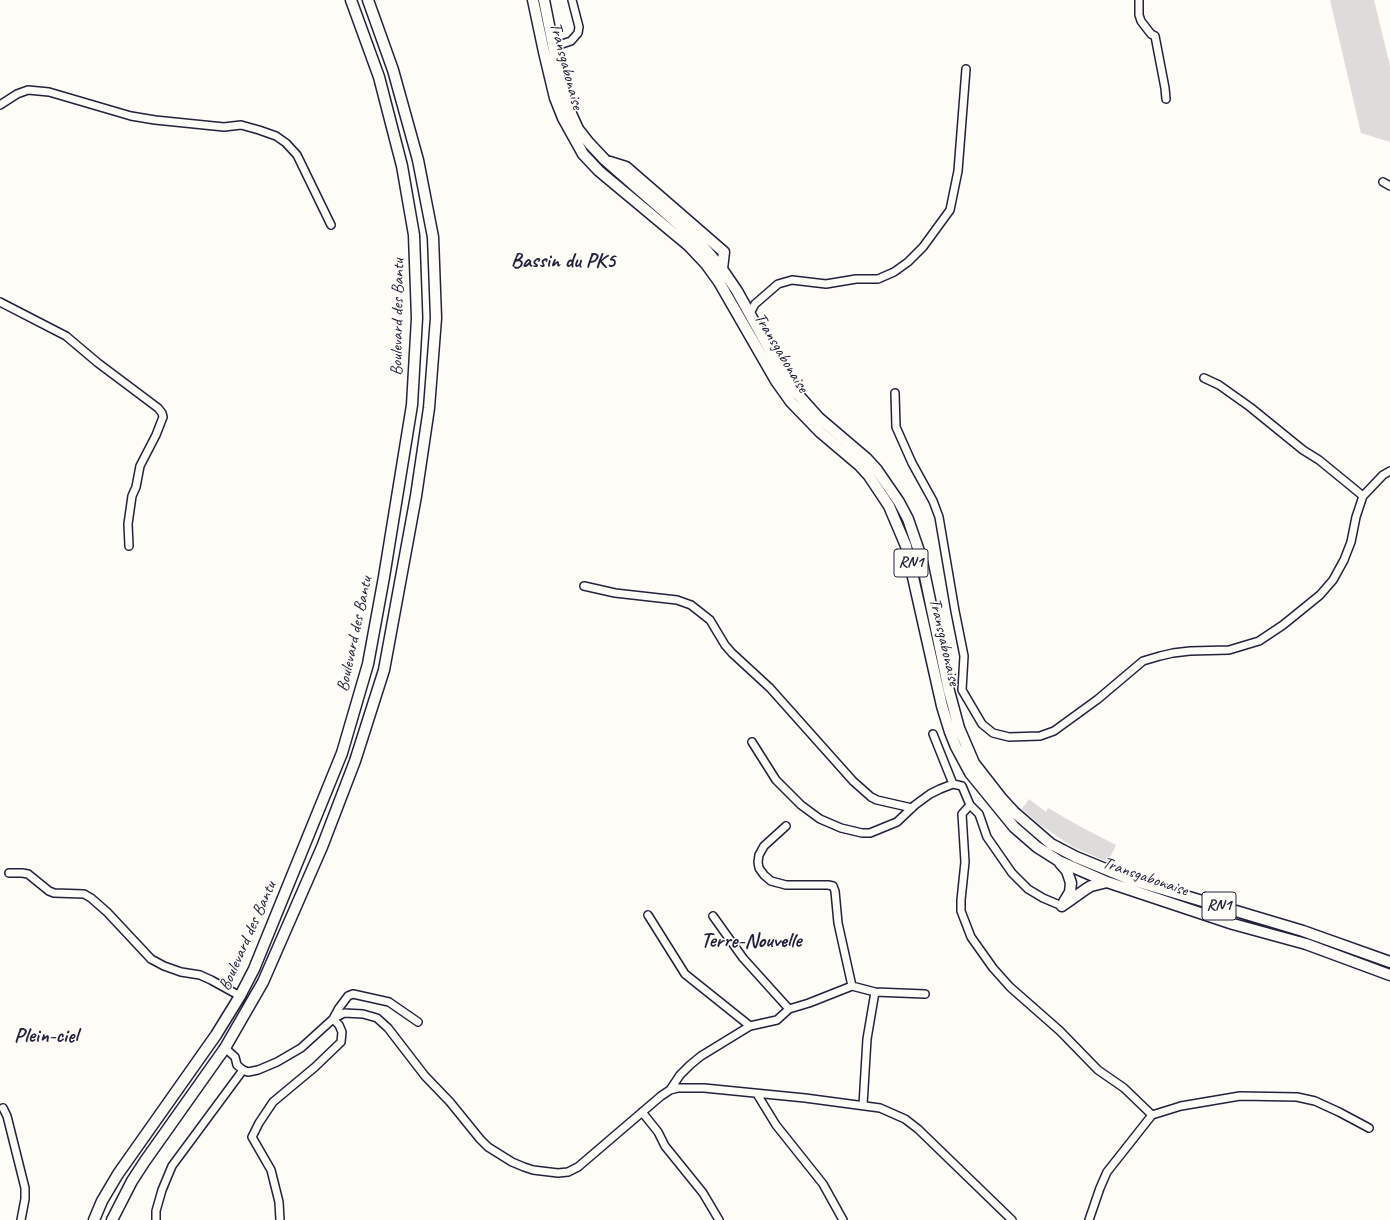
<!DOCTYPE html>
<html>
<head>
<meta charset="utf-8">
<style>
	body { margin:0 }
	canvas { display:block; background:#fdfcf7 }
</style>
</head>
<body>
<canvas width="1390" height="1220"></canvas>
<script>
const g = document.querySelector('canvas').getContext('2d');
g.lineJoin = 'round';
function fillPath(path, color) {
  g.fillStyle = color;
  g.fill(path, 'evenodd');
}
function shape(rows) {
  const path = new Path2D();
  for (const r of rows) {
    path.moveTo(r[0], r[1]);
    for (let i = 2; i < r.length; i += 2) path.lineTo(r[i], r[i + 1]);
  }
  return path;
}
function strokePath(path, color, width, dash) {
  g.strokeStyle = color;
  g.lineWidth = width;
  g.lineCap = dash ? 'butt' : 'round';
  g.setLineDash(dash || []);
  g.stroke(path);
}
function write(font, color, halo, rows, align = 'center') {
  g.font = font + ' Caveat,sans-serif';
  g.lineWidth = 3;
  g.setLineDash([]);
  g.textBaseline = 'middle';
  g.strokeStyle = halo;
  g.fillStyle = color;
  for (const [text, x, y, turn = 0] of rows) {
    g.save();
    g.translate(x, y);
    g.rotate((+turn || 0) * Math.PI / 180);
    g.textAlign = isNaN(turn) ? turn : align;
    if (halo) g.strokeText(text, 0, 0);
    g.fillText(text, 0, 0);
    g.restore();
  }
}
const green = shape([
	[1330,0,1374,0,1390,66,1390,142,1361,133],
	[1029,799,1046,812,1048,808,1081,827,1116,845,1108,862,1073,847,1039,824,1022,809]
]);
const minor = shape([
	[1139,0,1139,15,1141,21,1151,34,1155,36,1165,88,1166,99],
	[553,47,571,41,578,33,579,27,572,0],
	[0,105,17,94,28,90,49,92,131,116,155,120,224,127,241,125,259,130,276,136,286,143,297,155,331,225],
	[1383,182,1390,186],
	[0,302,66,336,98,363,158,408,162,413,163,417,156,435,140,466,136,487,132,496,128,524,129,546],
	[750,313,755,304,778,284,792,280,826,284,856,279,878,279,894,272,908,262,923,247,950,210,958,171,966,69],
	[1204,378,1219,385,1250,407,1303,450,1319,460,1363,496],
	[895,393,896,427,912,463,933,501,939,517,955,611,964,656,962,690,982,724,993,733,1009,737,1040,736,1054,731,1098,699,1143,661,1160,656,1173,653,1190,651,1229,650,1259,641,1283,625,1320,595,1333,580,1344,560,1351,542,1356,517,1363,496,1383,475,1390,471],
	[584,586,615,593,677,600,691,605,710,620,725,645,732,653,770,688,853,781,871,797,877,800,912,808],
	[933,734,953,784],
	[752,742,776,780,801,805,820,819,841,828,862,833,870,833,897,822,915,805,930,794,940,789,953,784,962,786,970,805,979,814,987,837,1012,873,1028,889,1043,898,1062,906],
	[970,805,962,814,965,862,961,900,961,911,971,937,993,968,1010,987,1060,1031,1098,1070,1124,1088,1152,1115,1107,1172,1100,1188,1089,1220],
	[9,873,22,873,28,874,49,891,54,893,84,894,91,898,107,912,151,959,164,966,181,972,200,975,211,980,240,996],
	[648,915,685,974,750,1026],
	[713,916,743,958,789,1009],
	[852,986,875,992,925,994],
	[225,1048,235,1057,237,1065,243,1070,248,1072,258,1070,277,1062,301,1048,333,1019,344,1013,363,1014,377,1018,388,1028,425,1076,450,1102,480,1139,488,1147,512,1162,524,1167,533,1170,558,1173,568,1172,578,1167,661,1096,670,1090,678,1088,704,1088,805,1098,880,1108,905,1119,918,1129,1012,1220],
	[670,1090,680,1075,690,1065,701,1056,750,1026,777,1020,789,1009,809,1003,852,986,838,923,835,891,833,886,828,885,786,885,771,881,764,875,759,868,758,862,759,855,764,846,786,826],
	[757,1094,776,1125,823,1184,843,1220],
	[863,1105,867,1039,875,992],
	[3,1108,7,1116,25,1188,25,1199,21,1220],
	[642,1112,658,1132,665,1146,703,1193,719,1220],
	[1152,1115,1181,1106,1240,1096,1297,1097,1315,1101,1339,1112,1369,1128],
	[156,1220,156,1211,162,1190,172,1166,243,1070],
	[280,1220,279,1202,271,1170,252,1137,259,1123,273,1102,315,1067,341,1042,342,1032,339,1025,333,1019,339,1008,348,996,353,994,389,1002,418,1022]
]);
const highway = shape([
	[533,0,544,52,555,98,563,118,583,154,599,171,689,246,706,264,719,282,776,381,791,402,820,432,859,465,869,476,889,506,906,546,942,706,950,732,956,747,970,773,1014,827,1037,847,1059,861,1107,882,1233,924,1306,944,1390,975],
	[544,0,560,80,568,107,578,129,589,143,605,160,692,236,707,251,722,269,737,291,782,372,794,390,819,418,866,458,877,470,899,502,908,519,921,557,949,691,959,728,974,763,1002,799,1014,812,1051,844,1076,857,1132,880,1303,931,1390,962],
	[610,162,626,167,724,252,722,269],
	[1060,863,1067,871,1071,883,1070,892,1064,902],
	[1062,906,1086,889,1091,886,1107,882],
	[94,1220,102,1201,118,1174,216,1035,240,996,254,969,342,753,368,664,384,577,412,405,417,318,414,235,402,166,379,77,351,0],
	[112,1220,132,1181,145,1161,225,1048,263,982,322,847,355,761,384,670,416,496,429,408,436,318,433,237,418,160,393,70,368,0]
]);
const shields = [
	[911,563,34],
	[1219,906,34]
];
const shieldNames = [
	["RN1",911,563],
	["RN1",1219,906]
];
const streetNames = [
	["Transgabonaise",566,66,75],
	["Boulevard des Bantu",398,317,-89],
	["Transgabonaise",781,353,59],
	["Boulevard des Bantu",355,634,-78],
	["Transgabonaise",944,642,77],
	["Transgabonaise",1145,877,19],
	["Boulevard des Bantu",248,936,-66]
];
const districtNames = [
	["Bassin du PK5",563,261],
	["Terre-Nouvelle",751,941],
	["Plein-ciel",46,1036]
];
fillPath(green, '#dddcdb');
strokePath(minor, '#22223b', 10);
strokePath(highway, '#22223b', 13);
strokePath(minor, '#fdfcf7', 7);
strokePath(highway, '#fdfcf7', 10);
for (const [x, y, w] of shields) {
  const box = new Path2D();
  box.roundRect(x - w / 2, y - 14, w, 28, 3);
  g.fillStyle = '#fdfcf7';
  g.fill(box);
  strokePath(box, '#22223b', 1);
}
write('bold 16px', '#22223b', null, shieldNames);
write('17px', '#22223b', '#fdfcf7', streetNames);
write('bold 21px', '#22223b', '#fdfcf7', districtNames);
</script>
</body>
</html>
